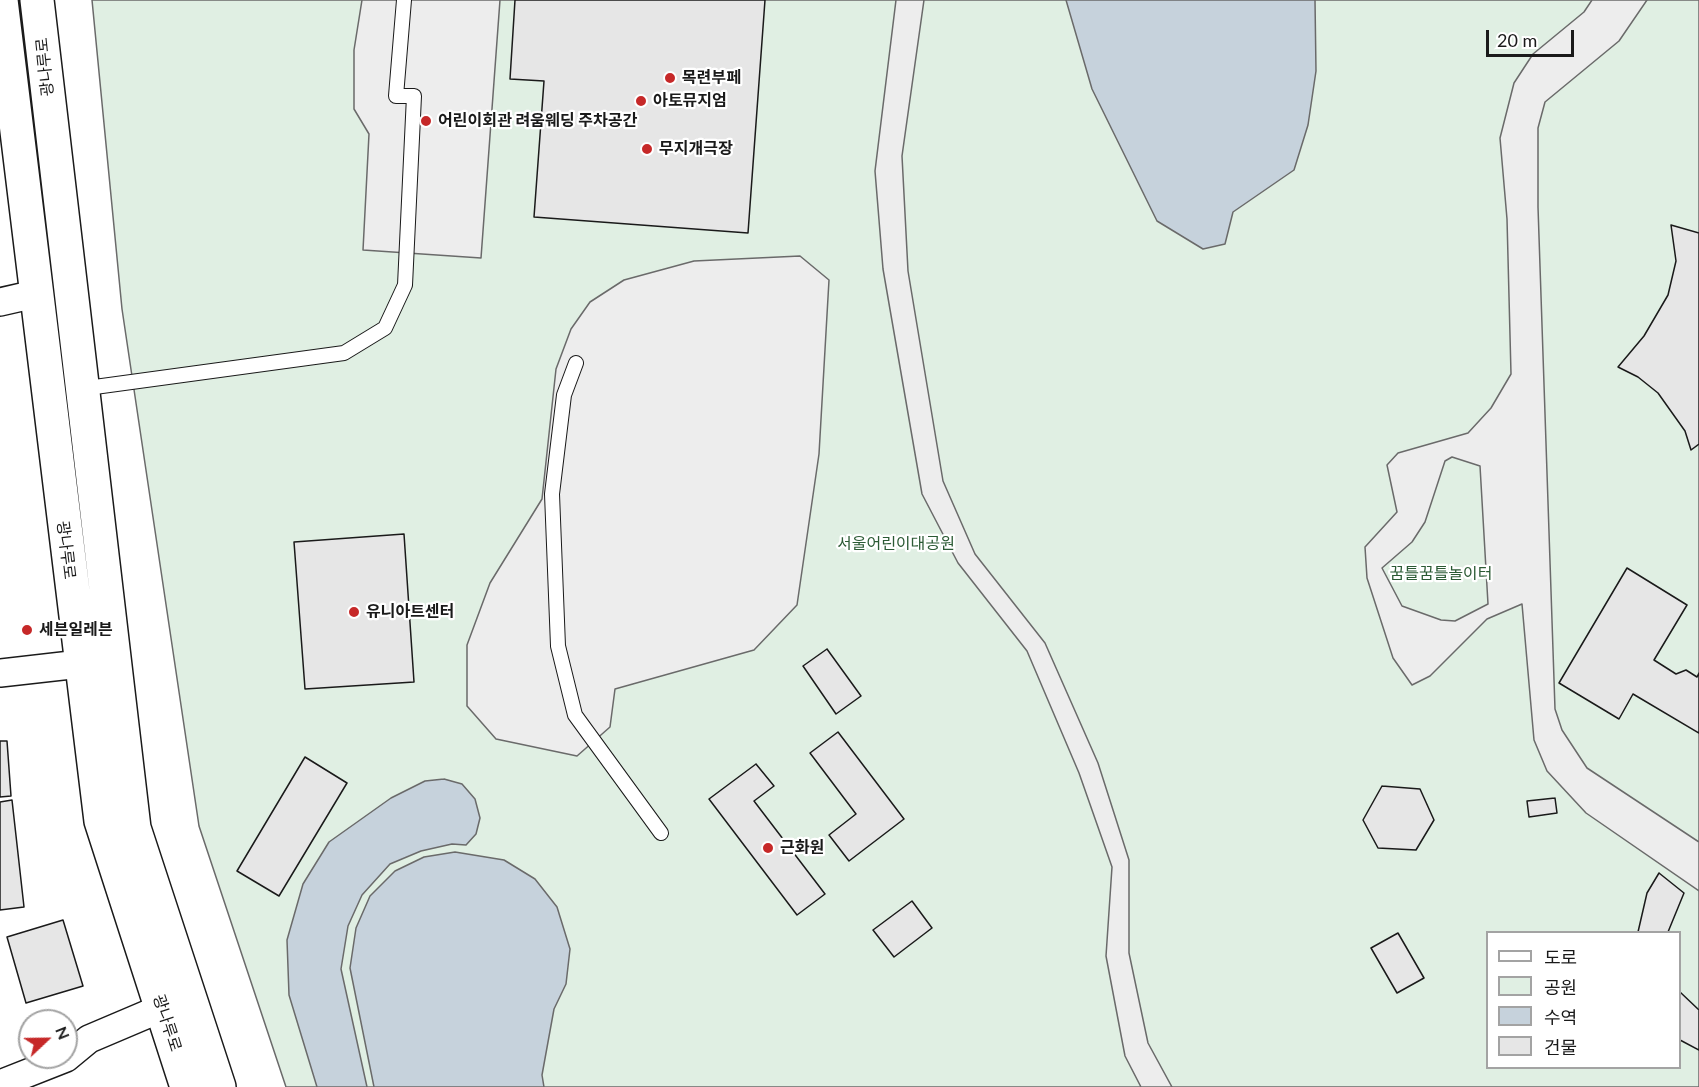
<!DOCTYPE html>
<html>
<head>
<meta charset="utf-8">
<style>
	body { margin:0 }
	#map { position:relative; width:1699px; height:1087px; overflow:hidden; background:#fff; font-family:Lato,"Noto Sans KR",sans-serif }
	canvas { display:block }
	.legend { position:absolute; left:1486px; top:931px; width:195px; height:138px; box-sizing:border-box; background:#fff; border:2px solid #a3a3a3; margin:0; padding:8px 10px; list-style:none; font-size:18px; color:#1a1a1a }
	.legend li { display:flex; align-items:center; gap:12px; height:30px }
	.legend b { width:30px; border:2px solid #a3a3a3 }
	.north { position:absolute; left:18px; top:1009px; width:60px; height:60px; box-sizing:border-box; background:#fff; border:2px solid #a3a3a3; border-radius:50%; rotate:68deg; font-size:16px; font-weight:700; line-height:24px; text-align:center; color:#1a1a1a }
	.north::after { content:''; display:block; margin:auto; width:21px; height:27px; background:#c62828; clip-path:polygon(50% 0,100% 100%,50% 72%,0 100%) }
	.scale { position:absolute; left:1486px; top:30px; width:88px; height:27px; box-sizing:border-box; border:3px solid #1a1a1a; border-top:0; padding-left:8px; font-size:18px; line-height:21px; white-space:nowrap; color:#1a1a1a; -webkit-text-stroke:4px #fff; paint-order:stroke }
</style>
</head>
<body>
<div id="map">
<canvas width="1699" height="1087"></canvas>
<ul class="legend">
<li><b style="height:8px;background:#fff"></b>도로</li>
<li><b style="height:16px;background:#e0efe3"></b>공원</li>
<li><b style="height:16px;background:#c6d2dc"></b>수역</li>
<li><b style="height:16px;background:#e6e6e6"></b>건물</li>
</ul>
<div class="north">N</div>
<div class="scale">20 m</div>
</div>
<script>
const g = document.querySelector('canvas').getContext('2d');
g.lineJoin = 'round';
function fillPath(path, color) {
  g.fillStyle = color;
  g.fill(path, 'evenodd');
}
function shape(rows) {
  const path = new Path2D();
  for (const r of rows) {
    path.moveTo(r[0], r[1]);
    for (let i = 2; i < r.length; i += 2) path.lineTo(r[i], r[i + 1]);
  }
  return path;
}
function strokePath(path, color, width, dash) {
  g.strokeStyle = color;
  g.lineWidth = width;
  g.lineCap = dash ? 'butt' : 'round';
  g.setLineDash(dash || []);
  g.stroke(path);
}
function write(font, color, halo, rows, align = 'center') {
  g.font = font + ' Lato,"Noto Sans KR",sans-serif';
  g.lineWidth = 4.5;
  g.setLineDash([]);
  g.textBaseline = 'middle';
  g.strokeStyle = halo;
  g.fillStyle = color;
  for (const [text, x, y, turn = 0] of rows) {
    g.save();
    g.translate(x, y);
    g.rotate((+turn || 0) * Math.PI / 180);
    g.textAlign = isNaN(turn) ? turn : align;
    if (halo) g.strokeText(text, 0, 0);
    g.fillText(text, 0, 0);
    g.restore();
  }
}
const green = shape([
	[92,0,1699,0,1699,1087,286,1087,199,826,122,309,92,0],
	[1488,932,1680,932,1680,1068,1488,1068,1488,932]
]);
const parking = shape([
	[362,0,500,0,481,258,363,250,369,134,354,109,354,50,362,0],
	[896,0,924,0,902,156,908,271,943,481,975,554,1045,643,1098,763,1129,860,1129,953,1148,1043,1172,1087,1141,1087,1125,1056,1106,956,1112,867,1079,773,1027,651,958,563,922,494,883,269,875,171,896,0],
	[1592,0,1647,0,1619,41,1545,102,1538,128,1538,207,1555,709,1562,730,1587,768,1699,842,1699,891,1586,813,1547,771,1534,740,1522,604,1487,619,1430,676,1412,685,1393,658,1367,578,1365,547,1397,512,1387,465,1398,453,1468,433,1491,408,1511,374,1507,219,1500,138,1514,83,1533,54,1584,12,1592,0],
	[1452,457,1480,466,1488,604,1455,621,1441,620,1402,606,1382,568,1412,542,1425,522,1445,461,1452,457],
	[800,256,829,280,819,454,797,605,754,650,615,689,610,727,577,756,496,739,467,706,467,645,490,583,542,499,556,369,571,329,590,302,624,280,694,261,800,256]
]);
const water = shape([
	[1066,0,1315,0,1316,71,1308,125,1294,170,1233,212,1225,244,1203,249,1157,221,1092,89,1066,0],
	[444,779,462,784,475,799,480,818,476,834,466,845,452,844,421,851,390,864,362,895,348,926,341,969,367,1087,317,1087,289,995,287,940,303,884,329,842,391,798,425,781,444,779],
	[455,852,504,860,535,879,557,907,570,949,566,984,554,1009,542,1075,544,1087,374,1087,350,968,356,928,370,896,395,871,424,857,455,852]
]);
const building = shape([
	[515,0,765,0,748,233,534,217,544,81,510,79,515,0],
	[1671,225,1699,233,1699,444,1691,450,1685,431,1658,393,1638,377,1618,367,1644,336,1668,295,1676,261,1671,225],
	[404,534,414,682,305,689,294,542,404,534],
	[1627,568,1687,605,1654,660,1676,674,1686,670,1697,677,1699,673,1699,733,1633,694,1619,719,1559,683,1627,568],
	[827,649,861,696,836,714,803,666,827,649],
	[838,732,904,819,849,861,829,835,856,814,810,753,838,732],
	[0,741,7,741,11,796,0,797,0,741],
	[305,757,347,783,279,896,237,871,305,757],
	[756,764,774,786,754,801,825,894,797,915,709,799,756,764],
	[1382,786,1420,789,1434,820,1416,850,1378,848,1363,820,1382,786],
	[1555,798,1557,813,1529,817,1527,801,1555,798],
	[12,800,24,907,0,910,0,802,12,800],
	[1659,873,1684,893,1668,932,1638,932,1647,893,1659,873],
	[912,901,932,928,894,957,873,930,912,901],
	[63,920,83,986,26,1003,7,937,63,920],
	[1398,933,1424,978,1397,993,1371,948,1398,933],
	[1680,992,1699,1010,1699,1050,1680,1040,1680,992]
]);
const service = shape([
	[576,363,564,395,552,494,558,646,575,715,661,833],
	[80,389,344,353,385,328,405,285,414,96,396,96,404,0]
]);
const minor = shape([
	[0,302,35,294],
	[0,673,80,664],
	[0,1084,66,1058,89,1039,162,1008]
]);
const secondary = shape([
	[1,0,101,821,187,1087],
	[37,0,134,828,219,1087]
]);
const markers = [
	[670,78,6,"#c62828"],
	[641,101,6,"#c62828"],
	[426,121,6,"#c62828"],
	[647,149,6,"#c62828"],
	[354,612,6,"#c62828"],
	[27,630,6,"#c62828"],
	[768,848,6,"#c62828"]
];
const streetNames = [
	["광나루로",45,67,-96],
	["광나루로",66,550,83],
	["광나루로",167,1023,72]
];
const poiNames = [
	["목련부페",682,78],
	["아토뮤지엄",653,101],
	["어린이회관 려움웨딩 주차공간",438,121],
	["무지개극장",659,149],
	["유니아트센터",366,612],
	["세븐일레븐",39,630],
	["근화원",780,848]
];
const parkNames = [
	["서울어린이대공원",896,544],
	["꿈틀꿈틀놀이터",1441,574]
];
fillPath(green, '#e0efe3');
strokePath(green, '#6a6a6a', 1.5);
fillPath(parking, '#ededed');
strokePath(parking, '#6a6a6a', 1.5);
fillPath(water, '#c6d2dc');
strokePath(water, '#6a6a6a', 1.5);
fillPath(building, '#e6e6e6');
strokePath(building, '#1a1a1a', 1.5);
strokePath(service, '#1a1a1a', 16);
strokePath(minor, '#1a1a1a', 30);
strokePath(secondary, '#1a1a1a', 36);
strokePath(service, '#fff', 14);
strokePath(minor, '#fff', 27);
strokePath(secondary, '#fff', 33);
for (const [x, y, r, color] of markers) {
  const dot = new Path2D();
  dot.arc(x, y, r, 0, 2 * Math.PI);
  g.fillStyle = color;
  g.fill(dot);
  strokePath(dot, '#fff', 2);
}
write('16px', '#1a1a1a', '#fff', streetNames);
write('bold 16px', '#1a1a1a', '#fff', poiNames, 'left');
write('16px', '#2b5a34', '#fff', parkNames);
</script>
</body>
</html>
